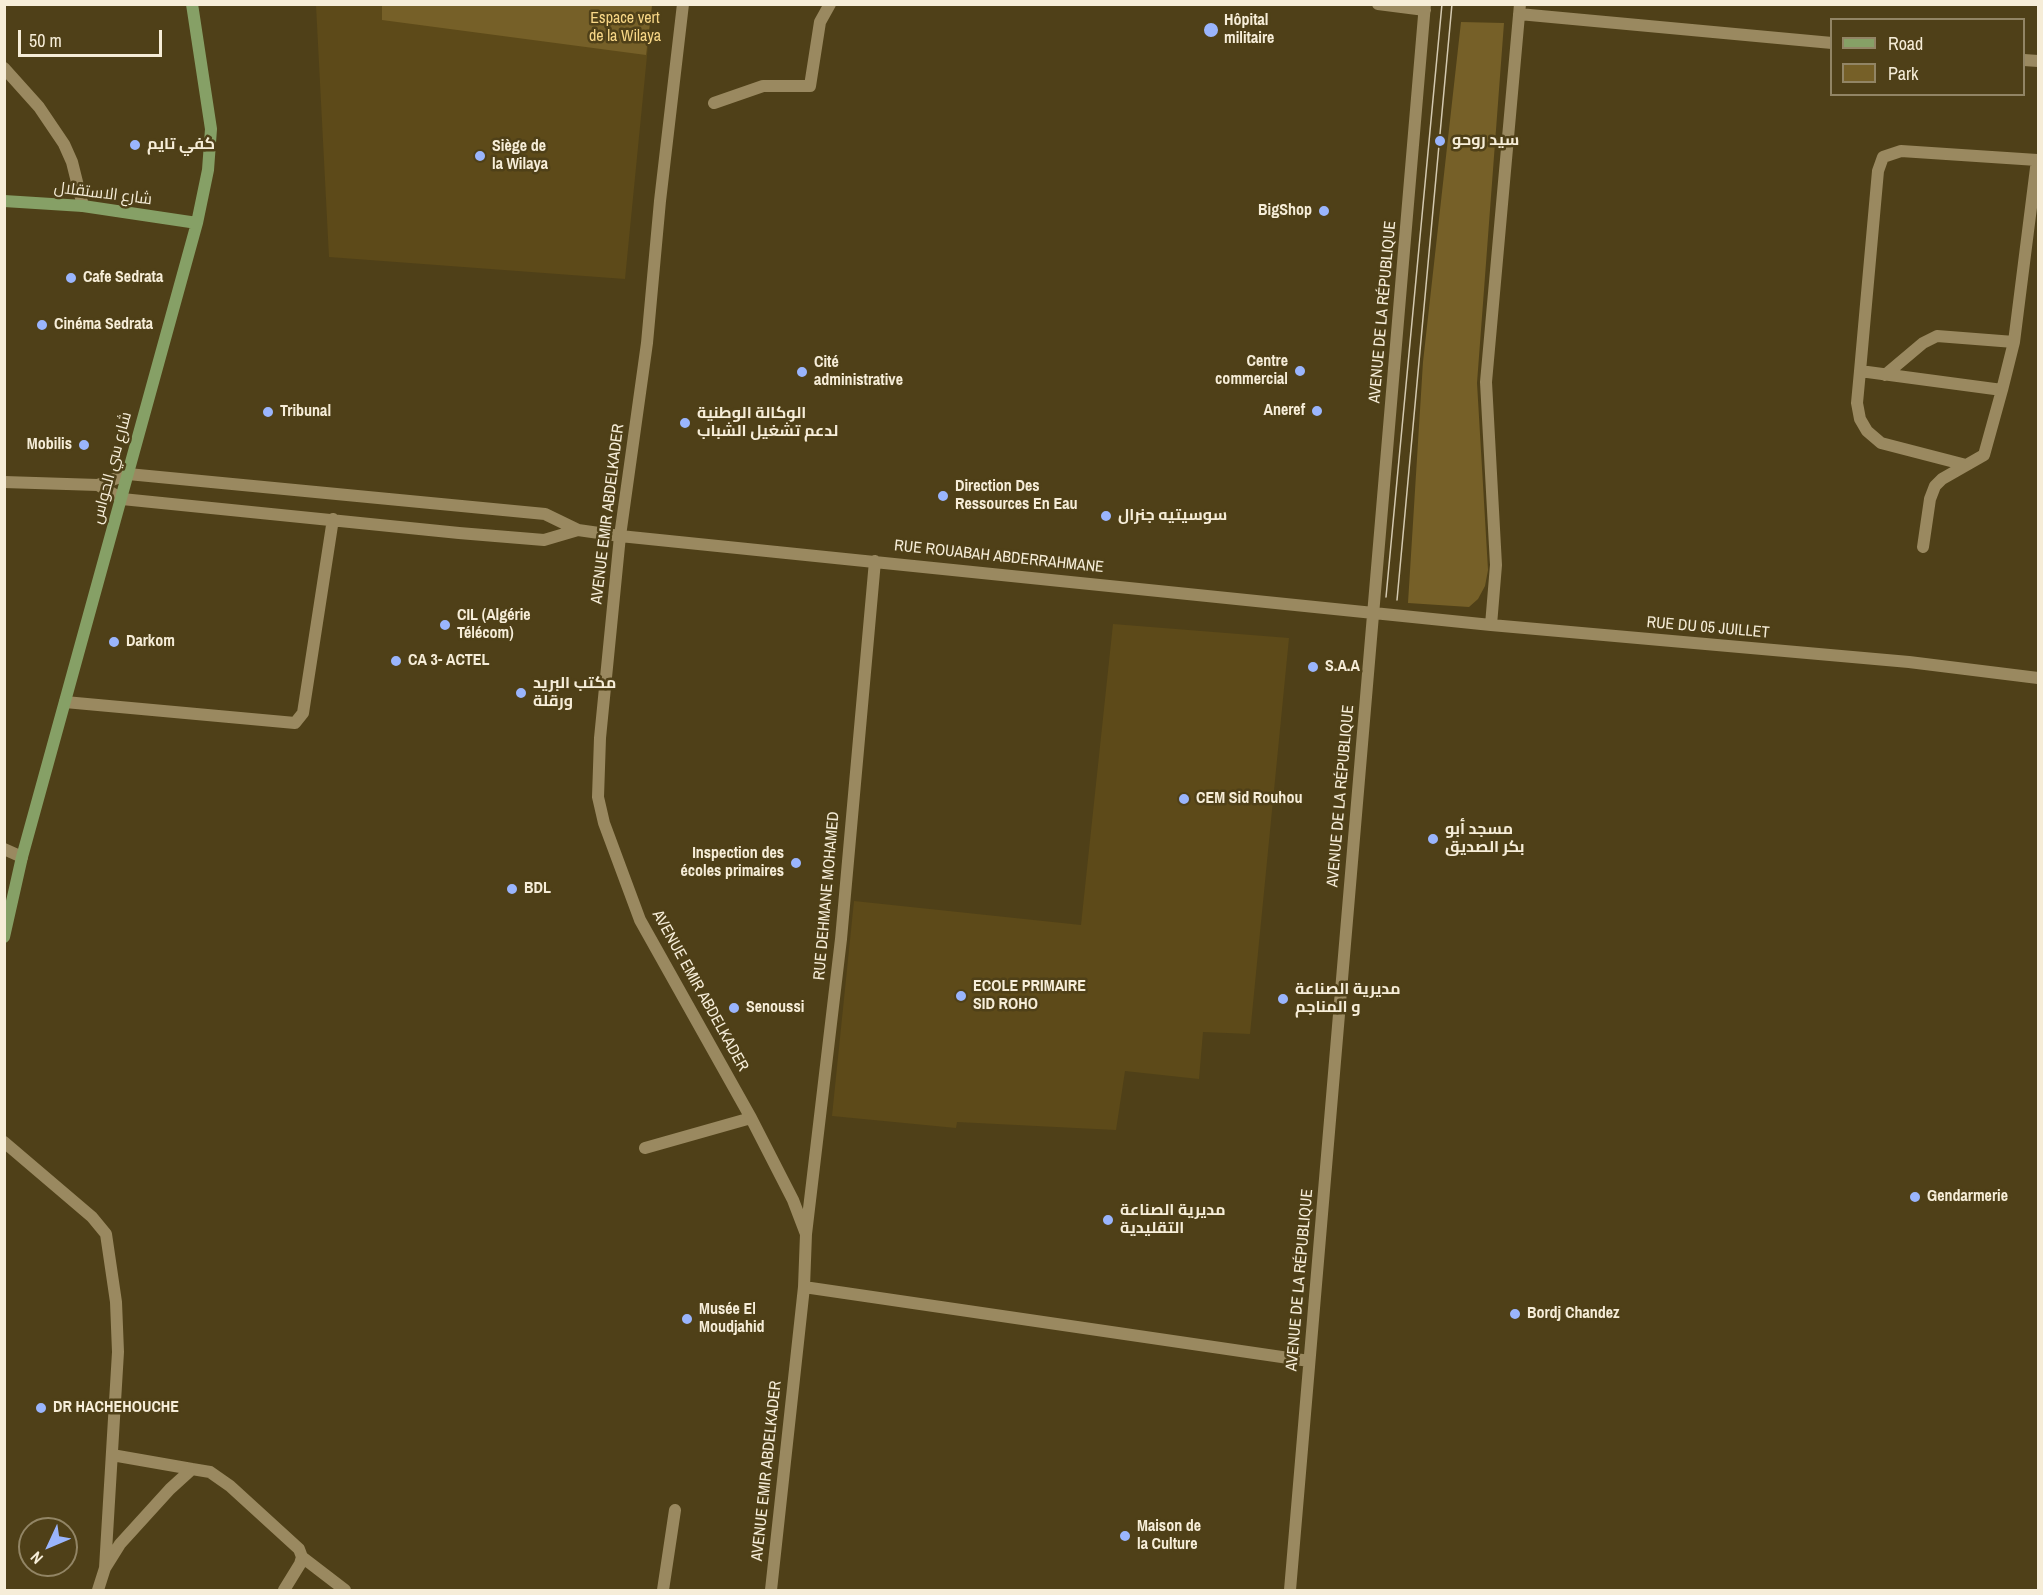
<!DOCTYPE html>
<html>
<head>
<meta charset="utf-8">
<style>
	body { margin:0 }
	#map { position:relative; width:2043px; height:1595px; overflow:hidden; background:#4f4018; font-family:"Archivo Narrow",sans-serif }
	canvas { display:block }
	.frame { position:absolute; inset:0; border:6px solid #f6edd8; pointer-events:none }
	.legend { position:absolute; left:1830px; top:18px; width:195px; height:78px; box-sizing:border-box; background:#4f4018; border:2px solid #928565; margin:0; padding:8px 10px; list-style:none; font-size:18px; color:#f6edd8 }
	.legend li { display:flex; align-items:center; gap:12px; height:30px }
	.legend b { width:30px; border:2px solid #928565 }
	.north { position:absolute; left:18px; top:1517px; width:60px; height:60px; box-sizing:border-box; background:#4f4018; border:2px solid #928565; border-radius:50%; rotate:226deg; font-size:16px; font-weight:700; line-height:24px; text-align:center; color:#f6edd8 }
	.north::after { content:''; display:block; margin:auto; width:21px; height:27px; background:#9ab5fd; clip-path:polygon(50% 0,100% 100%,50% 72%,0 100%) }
	.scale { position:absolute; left:18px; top:30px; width:144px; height:27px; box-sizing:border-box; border:3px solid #f6edd8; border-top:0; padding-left:8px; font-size:18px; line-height:21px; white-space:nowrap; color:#f6edd8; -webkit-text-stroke:4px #4f4018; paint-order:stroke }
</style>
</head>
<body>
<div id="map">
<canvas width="2043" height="1595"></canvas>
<div class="frame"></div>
<ul class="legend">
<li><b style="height:8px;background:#86a066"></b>Road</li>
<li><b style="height:16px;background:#766028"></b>Park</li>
</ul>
<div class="north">N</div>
<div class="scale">50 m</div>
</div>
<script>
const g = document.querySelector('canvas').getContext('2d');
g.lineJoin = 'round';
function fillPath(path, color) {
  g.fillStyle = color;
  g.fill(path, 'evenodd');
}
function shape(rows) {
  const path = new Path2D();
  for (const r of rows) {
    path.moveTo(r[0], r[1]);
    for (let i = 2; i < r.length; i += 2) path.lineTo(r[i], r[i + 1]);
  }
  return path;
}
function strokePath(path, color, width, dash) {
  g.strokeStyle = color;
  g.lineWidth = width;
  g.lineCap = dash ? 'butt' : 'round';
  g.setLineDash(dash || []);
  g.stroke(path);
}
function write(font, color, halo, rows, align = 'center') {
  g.font = font + ' "Archivo Narrow",Cairo,sans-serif';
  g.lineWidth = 5;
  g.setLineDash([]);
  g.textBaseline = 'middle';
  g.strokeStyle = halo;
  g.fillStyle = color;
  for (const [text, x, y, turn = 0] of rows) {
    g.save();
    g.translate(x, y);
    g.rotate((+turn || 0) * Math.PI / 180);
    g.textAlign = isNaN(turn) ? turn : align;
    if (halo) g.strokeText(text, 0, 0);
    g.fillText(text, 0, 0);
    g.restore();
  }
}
const built = shape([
	[316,5,652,5,625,279,329,257],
	[1113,624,1289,638,1250,1034,1203,1032,1199,1079,1125,1071,1116,1130,957,1122,956,1128,832,1116,854,901,1081,925]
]);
const green = shape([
	[382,5,382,4,652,5,646,55,382,20],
	[1461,22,1504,23,1477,383,1488,570,1485,586,1478,599,1469,607,1408,603,1423,362]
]);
const street = shape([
	[683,4,660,201,647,343,620,536,600,738,598,797,604,823,640,920,751,1118,793,1200,806,1234],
	[1378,4,1425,10],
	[1519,14,1832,43],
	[2024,60,2038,61],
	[4,68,39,107,64,144,72,162,83,206],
	[714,103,763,86,810,86,820,22,830,4],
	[1860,371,2002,390,2014,342,2037,160,1901,151,1883,157,1878,171,1860,371,1857,403,1860,419,1867,431,1881,443,1966,465],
	[1885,375,1923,343,1937,336,2014,342],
	[4,482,98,485,128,474,545,514,578,530,620,536,1491,625,1909,662,2038,678],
	[98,485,122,499,459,533,544,540,578,530],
	[1923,547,1930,499,1935,486,1942,479,1984,455,2002,390],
	[1491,625,1496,565,1486,382,1520,4],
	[65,702,295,723,303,713,333,519],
	[4,849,22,857],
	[4,1142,92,1217,106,1234,116,1302,118,1352,105,1568],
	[645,1148,751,1118],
	[804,1287,1309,1361],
	[112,1455,192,1469],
	[302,1557,345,1590],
	[98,1590,105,1568,120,1544,170,1489,192,1469,210,1472,230,1486,299,1549,302,1557,300,1564,284,1590],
	[663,1590,675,1510],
	[771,1590,804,1287,806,1234,841,939,875,561],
	[1290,1590,1425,4]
]);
const secondary = shape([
	[4,201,83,206,197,223],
	[4,937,22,857,197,223,208,170,211,129,192,4]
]);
const tram = shape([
	[1386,597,1442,4],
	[1397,600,1452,4]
]);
const markers = [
	[1211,30,8,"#9ab5fd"],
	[1440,141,6,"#9ab5fd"],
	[135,145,6,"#9ab5fd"],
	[480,156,6,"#9ab5fd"],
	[1324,211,6,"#9ab5fd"],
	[71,278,6,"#9ab5fd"],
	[42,325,6,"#9ab5fd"],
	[1300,371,6,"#9ab5fd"],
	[802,372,6,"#9ab5fd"],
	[1317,411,6,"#9ab5fd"],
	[268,412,6,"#9ab5fd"],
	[685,423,6,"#9ab5fd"],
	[84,445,6,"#9ab5fd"],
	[943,496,6,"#9ab5fd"],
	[1106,516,6,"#9ab5fd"],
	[445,625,6,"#9ab5fd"],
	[114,642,6,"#9ab5fd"],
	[396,661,6,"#9ab5fd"],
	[1313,667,6,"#9ab5fd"],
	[521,693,6,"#9ab5fd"],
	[1184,799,6,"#9ab5fd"],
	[1433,839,6,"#9ab5fd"],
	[796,863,6,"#9ab5fd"],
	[512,889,6,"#9ab5fd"],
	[961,996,6,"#9ab5fd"],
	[1283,999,6,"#9ab5fd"],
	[734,1008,6,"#9ab5fd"],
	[1915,1197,6,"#9ab5fd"],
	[1108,1220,6,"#9ab5fd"],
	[1515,1314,6,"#9ab5fd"],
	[687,1319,6,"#9ab5fd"],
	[41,1408,6,"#9ab5fd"],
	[1125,1536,6,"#9ab5fd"]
];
const parkNames = [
	["Espace vert",625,19],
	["de la Wilaya",625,37]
];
const poiNames = [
	["Hôpital",1224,21],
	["militaire",1224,39],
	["سيد روحو",1452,141],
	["كفي تايم",147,145],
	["Siège de",492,147],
	["la Wilaya",492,165],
	["BigShop",1312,211,"right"],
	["Cafe Sedrata",83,278],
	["Cinéma Sedrata",54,325],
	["Centre",1288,362,"right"],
	["commercial",1288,380,"right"],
	["Cité",814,363],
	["administrative",814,381],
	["Aneref",1305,411,"right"],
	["Tribunal",280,412],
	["الوكالة الوطنية",697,414],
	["لدعم تشغيل الشباب",697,432],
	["Mobilis",72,445,"right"],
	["Direction Des",955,487],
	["Ressources En Eau",955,505],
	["سوسيتيه جنرال",1118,516],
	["CIL (Algérie",457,616],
	["Télécom)",457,634],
	["Darkom",126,642],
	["CA 3- ACTEL",408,661],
	["S.A.A",1325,667],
	["مكتب البريد",533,684],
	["ورقلة",533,702],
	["CEM Sid Rouhou",1196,799],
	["مسجد أبو",1445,830],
	["بكر الصديق",1445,848],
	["Inspection des",784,854,"right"],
	["écoles primaires",784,872,"right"],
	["BDL",524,889],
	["ECOLE PRIMAIRE",973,987],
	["SID ROHO",973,1005],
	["مديرية الصناعة",1295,990],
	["و المناجم",1295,1008],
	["Senoussi",746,1008],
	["Gendarmerie",1927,1197],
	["مديرية الصناعة",1120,1211],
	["التقليدية",1120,1229],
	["Musée El",699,1310],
	["Moudjahid",699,1328],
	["Bordj Chandez",1527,1314],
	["DR HACHEHOUCHE",53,1408],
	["Maison de",1137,1527],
	["la Culture",1137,1545]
];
const streetNames = [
	["شارع الاستقلال",103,194,7],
	["AVENUE DE LA RÉPUBLIQUE",1383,312,-85],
	["شارع سي الحواس",112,468,-75],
	["AVENUE EMIR ABDELKADER",608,514,-83],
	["RUE ROUABAH ABDERRAHMANE",999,557,6],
	["RUE DU 05 JUILLET",1708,628,5],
	["AVENUE DE LA RÉPUBLIQUE",1341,796,-85],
	["RUE DEHMANE MOHAMED",827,896,-85],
	["AVENUE EMIR ABDELKADER",700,991,61],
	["AVENUE DE LA RÉPUBLIQUE",1300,1280,-85],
	["AVENUE EMIR ABDELKADER",767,1471,-84]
];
fillPath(built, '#5d4a19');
fillPath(green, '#766028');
strokePath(street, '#9a8960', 12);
strokePath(secondary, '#86a066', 12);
strokePath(tram, '#d4c9b0', 1.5);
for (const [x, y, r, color] of markers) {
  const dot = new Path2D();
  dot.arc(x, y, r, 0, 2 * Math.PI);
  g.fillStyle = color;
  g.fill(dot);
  strokePath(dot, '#4f4018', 2);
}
write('16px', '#f8d787', '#4f4018', parkNames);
write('bold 16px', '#f6edd8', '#4f4018', poiNames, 'left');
write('16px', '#f6edd8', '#4f4018', streetNames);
</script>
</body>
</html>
